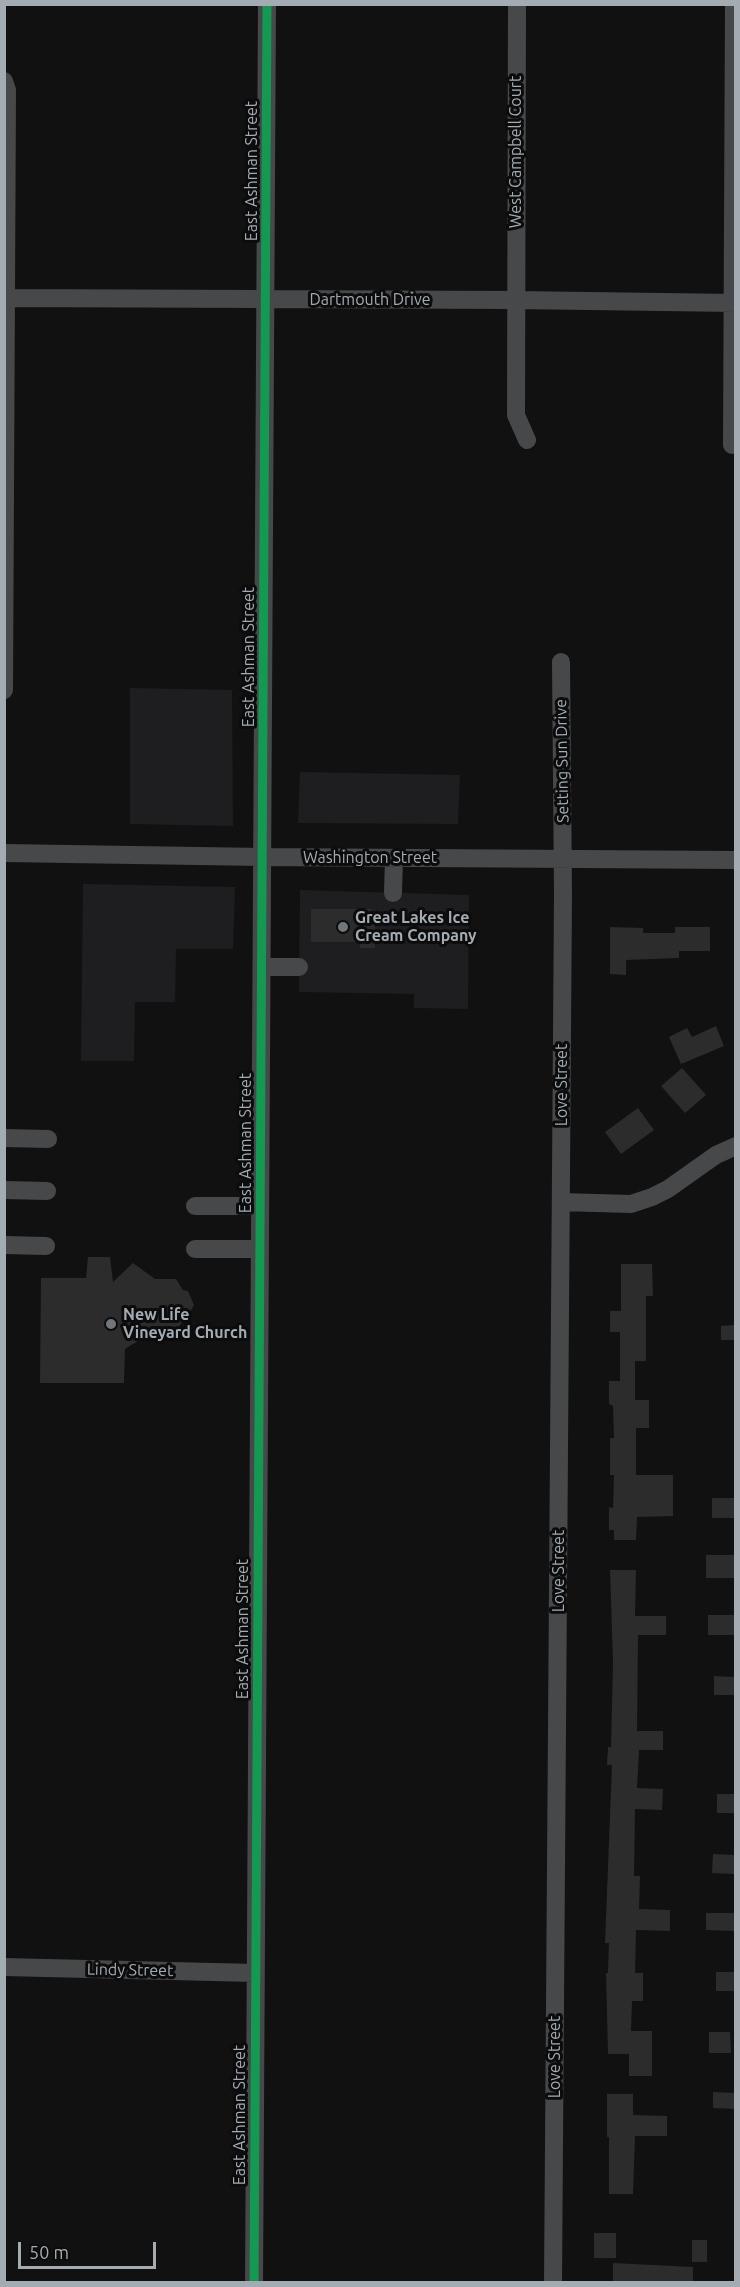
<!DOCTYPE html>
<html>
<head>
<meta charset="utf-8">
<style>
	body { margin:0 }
	#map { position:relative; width:740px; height:2287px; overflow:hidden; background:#111112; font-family:Ubuntu,sans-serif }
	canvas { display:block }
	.frame { position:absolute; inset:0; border:6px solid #a3acb2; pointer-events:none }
	.scale { position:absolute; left:18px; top:2242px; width:138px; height:27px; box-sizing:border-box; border:3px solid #a3acb2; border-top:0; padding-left:8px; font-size:18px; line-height:21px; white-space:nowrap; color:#a3acb2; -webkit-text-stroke:4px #0c0c0d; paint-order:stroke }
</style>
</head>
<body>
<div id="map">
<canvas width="740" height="2287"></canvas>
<div class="frame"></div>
<div class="scale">50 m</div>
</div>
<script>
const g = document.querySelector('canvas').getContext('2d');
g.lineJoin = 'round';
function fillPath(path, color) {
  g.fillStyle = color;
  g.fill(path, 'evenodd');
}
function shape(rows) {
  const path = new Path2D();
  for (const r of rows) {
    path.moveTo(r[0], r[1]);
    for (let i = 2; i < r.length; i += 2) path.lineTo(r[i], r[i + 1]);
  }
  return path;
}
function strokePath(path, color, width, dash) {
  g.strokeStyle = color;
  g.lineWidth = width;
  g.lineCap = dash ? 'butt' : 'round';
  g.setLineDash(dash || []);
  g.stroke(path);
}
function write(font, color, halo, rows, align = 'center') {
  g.font = font + ' Ubuntu,sans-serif';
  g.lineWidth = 6;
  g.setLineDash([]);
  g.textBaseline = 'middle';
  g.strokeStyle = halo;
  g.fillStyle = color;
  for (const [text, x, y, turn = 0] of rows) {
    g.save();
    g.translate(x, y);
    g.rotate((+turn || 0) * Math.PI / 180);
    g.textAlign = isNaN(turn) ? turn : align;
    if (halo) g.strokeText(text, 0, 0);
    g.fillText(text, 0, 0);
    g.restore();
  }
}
const built = shape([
	[130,688,232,690,233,826,130,824],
	[300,772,460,775,458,824,298,823],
	[83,884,235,887,233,949,176,949,175,1002,135,1002,134,1061,81,1061],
	[300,890,469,895,468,1009,414,1008,414,994,299,992]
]);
const building = shape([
	[311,909,371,909,371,919,375,919,375,948,360,948,360,942,311,942],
	[610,927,643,928,643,933,675,933,675,927,710,927,710,951,679,951,679,958,626,960,626,975,610,974],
	[716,1026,724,1046,681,1064,669,1037,687,1028,692,1037],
	[682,1068,706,1095,685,1113,661,1086],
	[638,1108,654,1130,621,1154,605,1132],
	[88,1257,110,1257,113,1282,133,1263,155,1279,176,1279,183,1290,188,1291,194,1305,187,1318,183,1319,178,1330,157,1329,125,1349,124,1383,40,1383,41,1278,86,1278],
	[621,1264,652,1264,653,1296,646,1296,646,1361,635,1361,635,1400,649,1400,649,1428,636,1428,636,1475,673,1475,673,1516,637,1517,636,1540,614,1540,614,1530,609,1530,609,1507,613,1508,614,1475,610,1475,610,1438,614,1438,613,1406,609,1404,609,1381,620,1381,620,1332,610,1332,610,1311,621,1311],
	[735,1325,735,1340,721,1340,721,1326],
	[712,1498,735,1498,735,1518,712,1518],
	[706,1555,734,1555,734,1578,706,1578],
	[610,1570,636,1570,635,1616,666,1616,666,1635,638,1635,637,1731,663,1731,663,1750,639,1750,637,1788,663,1789,662,1810,635,1809,634,1876,640,1876,639,1909,670,1910,670,1931,636,1930,635,1973,643,1973,643,2001,632,2001,631,2031,652,2031,652,2076,629,2076,629,2054,608,2054,606,1973,608,1973,609,1943,605,1943,612,1765,607,1765,608,1747,611,1747,613,1662],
	[708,1615,735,1615,735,1635,708,1635],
	[714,1676,734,1677,734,1695,714,1695],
	[717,1794,735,1794,735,1813,717,1813],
	[713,1854,734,1855,734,1874,712,1873],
	[706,1913,735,1913,735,1931,706,1930],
	[716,1972,735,1972,735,1991,716,1991],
	[709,2032,730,2032,731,2053,709,2053],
	[713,2092,735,2093,735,2109,713,2108],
	[607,2094,633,2094,633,2115,667,2116,667,2136,635,2136,633,2194,609,2194,609,2137,607,2137],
	[594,2233,616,2233,616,2258,594,2258],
	[692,2240,707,2240,707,2262,692,2262],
	[613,2263,693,2267,693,2283,613,2283]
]);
const minor = shape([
	[517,4,516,415,527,440],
	[4,81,7,90,4,690],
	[4,298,515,300,736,303],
	[732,445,734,4],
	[4,853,263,857,736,860],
	[393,893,394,858],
	[262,967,299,967],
	[4,1138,48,1139],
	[4,1190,47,1191],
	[561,1202,631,1204,652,1197,668,1189,716,1155,736,1146],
	[195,1206,260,1206],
	[4,1245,46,1246],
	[195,1249,260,1249],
	[4,1967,255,1973],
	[254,2282,267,4],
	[553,2282,563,894,561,662]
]);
const cycleway = shape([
	[254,2282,267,4]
]);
const markers = [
	[343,927,6,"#70767a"],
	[111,1324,6,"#70767a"]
];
const streetNames = [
	["West Campbell Court",516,152,-90],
	["East Ashman Street",252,171,-90],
	["Dartmouth Drive",370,300],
	["East Ashman Street",249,657,-90],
	["Setting Sun Drive",562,761,-91],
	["Washington Street",370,858],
	["Love Street",562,1085,-90],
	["East Ashman Street",246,1143,-90],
	["Love Street",559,1571,-90],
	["East Ashman Street",243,1629,-90],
	["Lindy Street",130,1970,1],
	["Love Street",555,2057,-90],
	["East Ashman Street",240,2115,-90]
];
const poiNames = [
	["Great Lakes Ice",355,918],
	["Cream Company",355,936],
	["New Life",123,1315],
	["Vineyard Church",123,1333]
];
fillPath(built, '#1e1e20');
fillPath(building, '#2c2c2d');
strokePath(minor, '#46484a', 18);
strokePath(cycleway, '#139951', 9);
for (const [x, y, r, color] of markers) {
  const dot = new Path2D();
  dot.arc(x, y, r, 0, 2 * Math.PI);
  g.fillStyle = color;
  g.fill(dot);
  strokePath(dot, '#0c0c0d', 2);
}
write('16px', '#a3acb2', '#0c0c0d', streetNames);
write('bold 16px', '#a3acb2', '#0c0c0d', poiNames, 'left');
</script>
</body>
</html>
